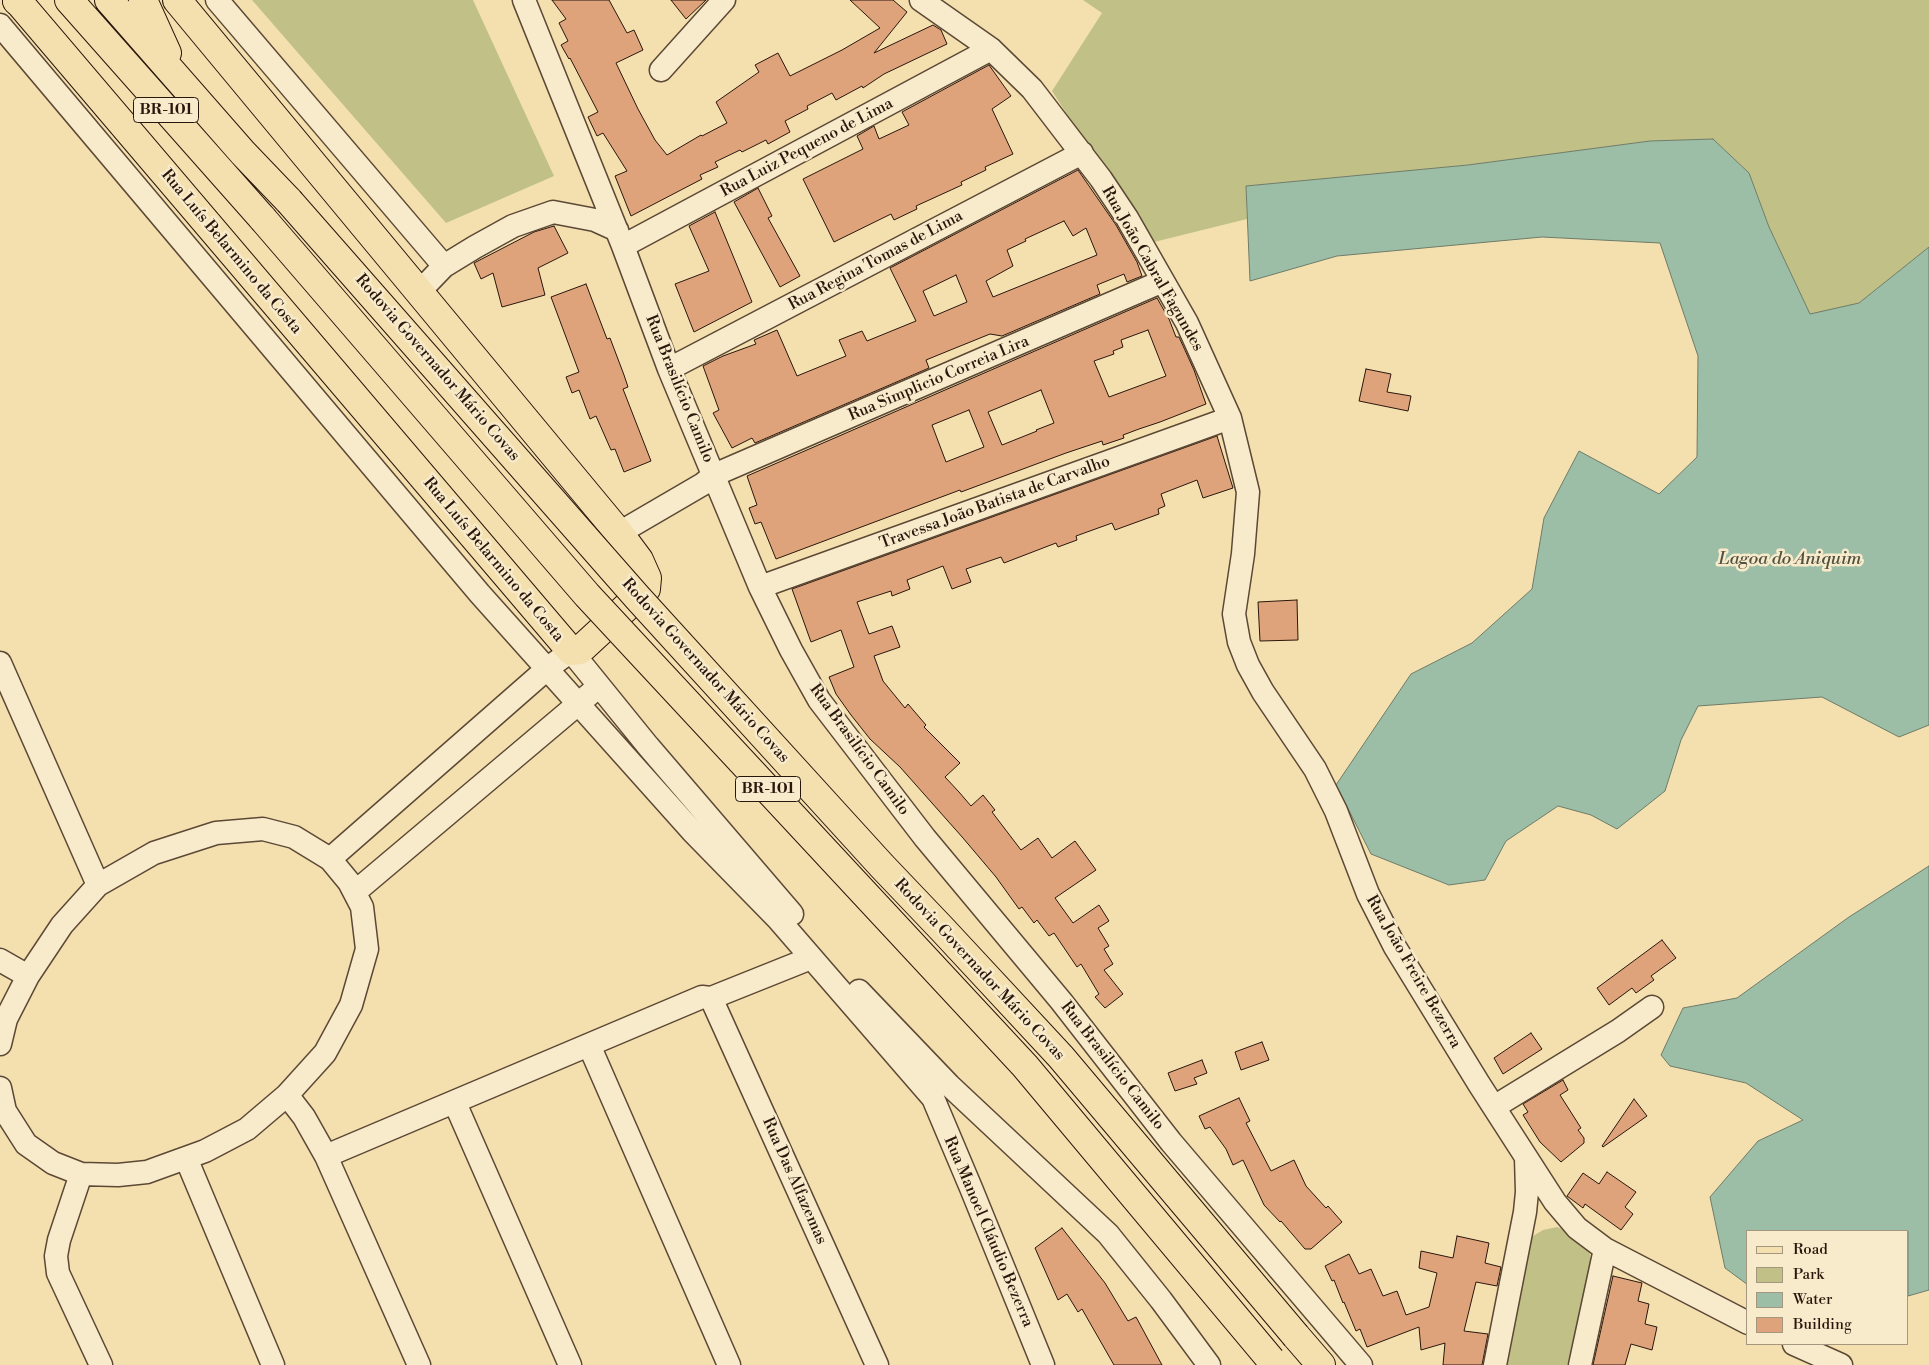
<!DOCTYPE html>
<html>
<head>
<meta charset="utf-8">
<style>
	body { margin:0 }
	#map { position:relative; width:1929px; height:1365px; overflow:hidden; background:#f4e0af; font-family:"Libre Bodoni",serif }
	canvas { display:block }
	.legend { position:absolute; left:1746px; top:1230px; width:162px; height:115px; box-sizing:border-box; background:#f8ebcb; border:1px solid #a5967f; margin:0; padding:6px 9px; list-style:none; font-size:15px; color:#29160c }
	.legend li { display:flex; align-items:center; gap:10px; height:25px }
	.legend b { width:25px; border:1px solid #a5967f }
</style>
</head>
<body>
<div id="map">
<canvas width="1929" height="1365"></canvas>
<ul class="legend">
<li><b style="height:6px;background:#f4e0af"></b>Road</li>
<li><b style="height:14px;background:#c1c187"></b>Park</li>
<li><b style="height:14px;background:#9cbea6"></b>Water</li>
<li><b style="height:14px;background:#dfa37c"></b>Building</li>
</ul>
</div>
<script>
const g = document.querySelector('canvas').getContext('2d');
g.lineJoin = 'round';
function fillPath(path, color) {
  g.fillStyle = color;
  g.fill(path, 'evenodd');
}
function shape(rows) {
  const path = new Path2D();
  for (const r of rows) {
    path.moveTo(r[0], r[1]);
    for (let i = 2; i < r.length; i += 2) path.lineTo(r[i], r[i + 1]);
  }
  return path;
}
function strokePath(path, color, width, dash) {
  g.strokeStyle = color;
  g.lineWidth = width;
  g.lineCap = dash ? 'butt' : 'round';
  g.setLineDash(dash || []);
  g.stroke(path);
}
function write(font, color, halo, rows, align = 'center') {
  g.font = font + ' "Libre Bodoni",serif';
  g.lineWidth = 5;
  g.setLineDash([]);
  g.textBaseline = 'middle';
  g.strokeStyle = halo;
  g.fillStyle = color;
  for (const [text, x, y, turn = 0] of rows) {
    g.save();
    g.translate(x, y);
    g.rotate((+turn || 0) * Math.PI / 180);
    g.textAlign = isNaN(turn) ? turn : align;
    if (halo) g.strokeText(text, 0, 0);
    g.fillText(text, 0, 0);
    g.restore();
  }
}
const green = shape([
	[252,0,473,0,554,176,446,223],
	[1083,0,1929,0,1929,247,1859,303,1810,315,1769,227,1749,173,1713,139,1650,141,1468,165,1246,186,1247,219,1150,243,1052,91,1102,13],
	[1557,1227,1569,1231,1585,1245,1590,1254,1591,1264,1567,1365,1502,1365,1525,1246,1533,1236,1543,1230]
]);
const water = shape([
	[1713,139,1749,173,1769,227,1810,314,1859,303,1929,247,1929,725,1899,737,1822,697,1698,706,1681,740,1665,791,1617,829,1591,815,1558,806,1506,841,1485,880,1449,885,1371,854,1336,785,1411,674,1472,643,1532,589,1544,518,1579,451,1659,494,1697,457,1698,356,1660,243,1542,237,1337,256,1250,281,1246,186,1468,165,1650,141,1713,139],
	[1929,866,1929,1290,1908,1296,1908,1231,1748,1231,1748,1285,1725,1268,1710,1197,1758,1141,1803,1120,1746,1083,1670,1066,1661,1055,1683,1008,1737,998,1849,917,1929,866]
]);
const building = shape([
	[552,0,609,0,627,33,634,30,643,50,616,63,638,109,655,140,667,155,701,135,702,136,727,123,716,102,759,72,755,65,778,53,790,76,842,50,880,28,850,0,893,0,907,12,874,53,933,25,941,30,947,44,884,74,863,88,862,86,836,100,832,93,807,106,808,109,785,121,790,132,768,144,766,140,742,152,740,150,715,162,718,167,700,175,702,179,631,216,615,176,627,171,603,133,597,136,588,117,598,112,570,58,569,59,561,45,568,41,559,23,566,19,552,0],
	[671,0,706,0,686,19,671,0],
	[989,65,1011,96,992,109,1013,154,985,167,986,170,961,182,962,185,916,206,917,209,894,220,891,214,834,242,803,179,863,149,857,136,874,126,879,139,909,125,902,112,989,65],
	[1078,170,1116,225,1137,262,1142,276,1127,282,1124,274,1097,285,1100,294,1002,336,990,334,948,351,926,360,929,368,755,443,752,438,732,448,713,413,719,410,703,366,723,356,756,344,754,340,777,330,797,376,846,356,839,340,862,331,867,341,916,321,890,268,1078,170],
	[1064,221,1073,236,1086,228,1097,255,993,297,986,281,1013,266,1007,250,1026,241,1025,239,1064,221],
	[956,275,967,302,934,316,923,291,956,275],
	[758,188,772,216,768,218,800,276,780,287,734,202,758,188],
	[715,212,752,302,694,332,675,284,709,271,689,226,715,212],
	[554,226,568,253,538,268,545,295,502,307,493,273,481,279,474,263,534,232,554,226],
	[586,284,607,339,610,338,624,375,628,387,623,389,651,461,624,472,615,449,611,450,596,416,590,419,579,390,572,393,566,377,579,372,551,297,586,284],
	[1157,298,1169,319,1176,337,1179,337,1194,370,1206,404,1160,422,1139,429,1123,435,1124,438,1103,445,1102,441,1066,453,961,492,960,490,776,559,761,522,755,524,749,508,757,505,747,476,1157,298],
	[1148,330,1166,376,1109,397,1094,361,1114,354,1113,351,1123,347,1121,340,1148,330],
	[1041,390,1054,423,1036,430,1037,431,1002,445,988,412,1041,390],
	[969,410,984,447,946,462,932,425,969,410],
	[1366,369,1391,374,1387,392,1411,396,1408,411,1359,401,1366,369],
	[1217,436,1233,488,1203,498,1197,480,1161,494,1165,506,1158,509,1159,514,1115,530,1112,523,1076,536,1077,540,1058,547,1056,543,1004,563,1001,557,966,569,971,582,952,589,943,566,907,580,910,589,892,596,891,591,857,602,869,634,892,626,900,647,874,656,883,681,905,708,908,704,926,725,924,727,960,763,945,777,959,792,971,806,983,795,995,810,992,812,1021,850,1038,838,1052,858,1075,841,1096,870,1055,898,1073,923,1099,905,1109,921,1098,928,1109,946,1104,949,1113,964,1104,970,1123,994,1105,1008,1095,997,1099,994,1081,964,1077,967,1054,933,1049,936,1037,920,1034,923,1022,907,1019,909,996,877,963,838,900,767,870,739,851,715,836,694,829,677,854,667,841,630,811,642,792,589,1217,436],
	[1297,600,1298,640,1260,641,1258,602,1297,600],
	[1662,940,1676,958,1651,976,1654,980,1636,993,1632,988,1609,1005,1597,988,1662,940],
	[1531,1033,1542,1049,1503,1074,1494,1058,1531,1033],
	[1262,1042,1269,1060,1241,1070,1235,1052,1262,1042],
	[1202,1060,1207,1073,1194,1078,1197,1084,1175,1091,1168,1073,1202,1060],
	[1563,1080,1568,1090,1560,1095,1581,1128,1578,1130,1584,1138,1584,1143,1561,1162,1540,1142,1523,1115,1528,1112,1523,1104,1563,1080],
	[1239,1098,1250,1121,1246,1123,1271,1171,1294,1160,1306,1186,1326,1208,1328,1206,1342,1222,1311,1249,1305,1249,1281,1221,1280,1222,1264,1205,1243,1160,1233,1165,1226,1149,1210,1127,1205,1129,1199,1116,1239,1098],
	[1634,1099,1647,1116,1603,1147,1602,1146,1634,1099],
	[1607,1172,1636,1192,1625,1207,1633,1214,1621,1230,1585,1204,1583,1208,1567,1196,1583,1173,1599,1184,1607,1172],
	[1062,1228,1105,1283,1128,1321,1136,1317,1162,1365,1114,1365,1082,1309,1078,1312,1067,1294,1058,1300,1035,1248,1062,1228],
	[1457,1236,1489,1243,1485,1263,1501,1267,1497,1286,1476,1282,1464,1331,1488,1334,1482,1365,1443,1365,1445,1343,1421,1350,1419,1327,1367,1347,1360,1329,1356,1331,1344,1302,1343,1303,1334,1280,1332,1281,1325,1266,1349,1254,1359,1274,1371,1269,1383,1296,1397,1291,1406,1315,1429,1307,1437,1273,1419,1268,1421,1251,1453,1258,1457,1236],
	[1613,1276,1642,1283,1638,1301,1649,1304,1645,1324,1657,1327,1652,1350,1631,1344,1625,1365,1593,1365,1613,1276]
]);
const minor = shape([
	[217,0,444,266],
	[524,0,623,246,669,369,760,587,791,650,819,700,925,838,1061,1001,1171,1142,1361,1365],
	[921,0,991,49,1032,89,1101,179,1127,218,1187,323,1230,418,1248,492,1243,554,1234,614,1239,642,1248,665,1263,692,1315,769,1336,811,1368,894,1395,947,1479,1084,1555,1202,1577,1228,1605,1249,1748,1323],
	[0,25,480,594,692,831,778,919,933,1098,971,1188,1043,1365],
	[661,70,724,0],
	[623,246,991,49],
	[419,292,444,266,475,247,513,226,553,212,595,220,617,230],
	[669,369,1082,153],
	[619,533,703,484,714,475,1163,281],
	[760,587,1230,418],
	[0,663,98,885],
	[330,859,548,668,571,651,648,746,792,914],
	[355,892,591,693],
	[0,960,28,976],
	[859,991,949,1085,1108,1234,1161,1300,1209,1365],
	[711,998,877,1365],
	[0,1044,6,1019,28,976,62,925,98,885,154,853,216,833,263,829,294,837,330,859,349,882,362,907,367,949,351,1005,325,1053,287,1095,247,1129,205,1151,147,1172,118,1175,81,1174,53,1163,26,1144,5,1111,0,1088],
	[589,1045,729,1365],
	[287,1095,304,1117,326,1156,419,1365],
	[455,1103,570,1365],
	[1494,1107,1618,1031,1652,1007],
	[326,1156,702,997,711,998,811,958],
	[186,1158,273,1365],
	[81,1174,59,1240,56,1256,58,1273,101,1365],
	[1794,1344,1841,1365],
	[1495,1365,1525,1212,1527,1192,1526,1158],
	[1580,1365,1605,1249]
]);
const major = shape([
	[17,0,571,651,580,650,646,589,647,578,639,560,619,533,177,0]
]);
const highway = shape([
	[17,0,17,1],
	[69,0,263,219],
	[109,0,243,153,289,201],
	[143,0,167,53],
	[1296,1336,1321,1365]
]);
const highwayBridge = shape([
	[289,201,637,597,882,866,943,930,1061,1057,1296,1336],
	[263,219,587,595,1025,1066,1271,1360]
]);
const shields = [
	[166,110,65],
	[768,789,65]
];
const shieldNames = [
	["BR-101",166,110],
	["BR-101",768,789]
];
const streetNames = [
	["Rua Luiz Pequeno de Lima",807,148,-28],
	["Rua Luís Belarmino da Costa",231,252,50],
	["Rua Regina Tomas de Lima",876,261,-28],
	["Rua João Cabral Fagundes",1152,269,60],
	["Rodovia Governador Mário Covas",437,368,49],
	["Rua Simplicio Correia Lira",939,379,-23],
	["Rua Brasilício Camilo",679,389,68],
	["Travessa João Batista de Carvalho",995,503,-20],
	["Rua Luís Belarmino da Costa",493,560,50],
	["Rodovia Governador Mário Covas",705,671,48],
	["Rua Brasilício Camilo",859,750,54],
	["Rodovia Governador Mário Covas",979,970,47],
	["Rua João Freire Bezerra",1413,972,60],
	["Rua Brasilício Camilo",1112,1066,52],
	["Rua Das Alfazemas",794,1181,66],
	["Rua Manoel Cláudio Bezerra",988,1232,67]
];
const waterNames = [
	["Lagoa do Aniquim",1790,560]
];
fillPath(green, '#c1c187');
fillPath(water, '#9cbea6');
strokePath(water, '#6e7b68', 1);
fillPath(building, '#dfa37c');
strokePath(building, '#29160c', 1);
strokePath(minor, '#5c4835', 25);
strokePath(major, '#29160c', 30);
strokePath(highway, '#29160c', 30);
strokePath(minor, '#f8ebcb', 22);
strokePath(major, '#f4e0af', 28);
strokePath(highway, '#f4e0af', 28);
strokePath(highwayBridge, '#29160c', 30, []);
strokePath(highwayBridge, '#f4e0af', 28);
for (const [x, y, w] of shields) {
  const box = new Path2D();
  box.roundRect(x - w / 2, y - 12.5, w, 25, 4);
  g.fillStyle = '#f8ebcb';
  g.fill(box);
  strokePath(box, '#29160c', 1);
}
write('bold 15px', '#29160c', null, shieldNames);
write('16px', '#29160c', '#f8ebcb', streetNames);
write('italic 18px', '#515142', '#f8ebcb', waterNames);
</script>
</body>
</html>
